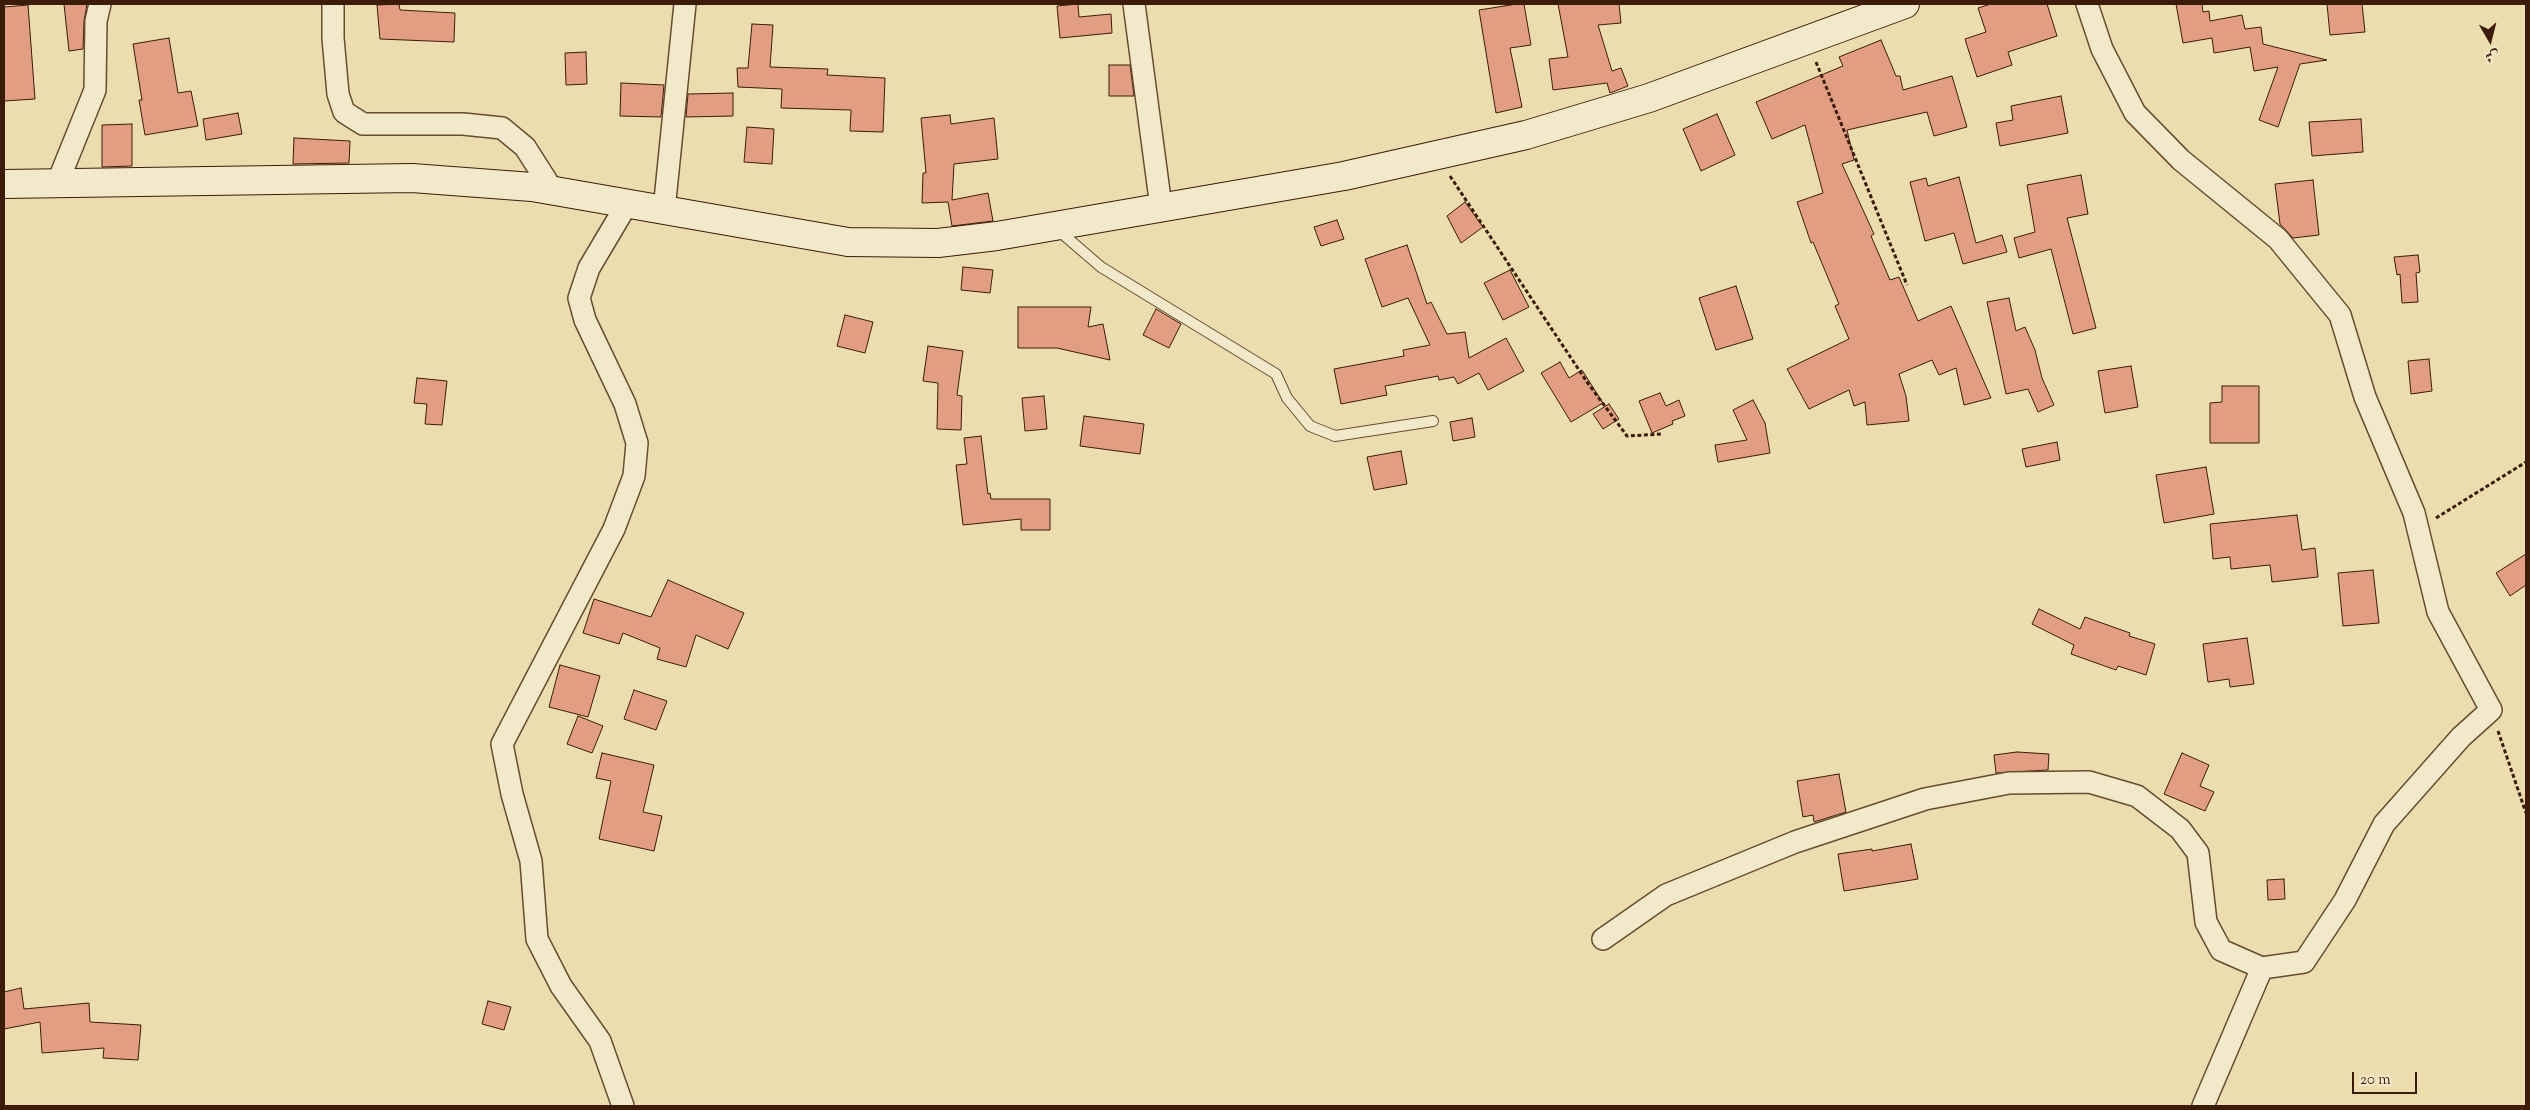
<!DOCTYPE html>
<html>
<head>
<meta charset="utf-8">
<style>
	body { margin:0 }
	#map { position:relative; width:2530px; height:1110px; overflow:hidden; background:#ebddae; font-family:"Sorts Mill Goudy",Amiri,serif }
	canvas { display:block }
	.frame { position:absolute; inset:0; border:5px solid #3c1c08; pointer-events:none }
	.north { position:absolute; left:2465px; top:15px; width:50px; height:50px; -webkit-text-stroke:4px #f2e9ca; paint-order:stroke; rotate:172deg; font-size:14px; font-weight:700; line-height:20px; text-align:center; color:#3c1c08 }
	.north::after { content:''; display:block; margin:auto; width:18px; height:22px; background:#3c1c08; clip-path:polygon(50% 0,100% 100%,50% 72%,0 100%) }
	.scale { position:absolute; left:2352px; top:1072px; width:65px; height:22px; box-sizing:border-box; border:2px solid #3c1c08; border-top:0; padding-left:6px; font-size:15px; line-height:18px; white-space:nowrap; color:#3c1c08; -webkit-text-stroke:4px #f2e9ca; paint-order:stroke }
</style>
</head>
<body>
<div id="map">
<canvas width="2530" height="1110"></canvas>
<div class="frame"></div>
<div class="north">ش</div>
<div class="scale">20 m</div>
</div>
<script>
const g = document.querySelector('canvas').getContext('2d');
g.lineJoin = 'round';
function fillPath(path, color) {
  g.fillStyle = color;
  g.fill(path, 'evenodd');
}
function shape(rows) {
  const path = new Path2D();
  for (const r of rows) {
    path.moveTo(r[0], r[1]);
    for (let i = 2; i < r.length; i += 2) path.lineTo(r[i], r[i + 1]);
  }
  return path;
}
function strokePath(path, color, width, dash) {
  g.strokeStyle = color;
  g.lineWidth = width;
  g.lineCap = dash ? 'butt' : 'round';
  g.setLineDash(dash || []);
  g.stroke(path);
}
const building = shape([
	[64,4,87,4,84,21,83,49,69,51,64,4],
	[399,4,400,10,455,13,454,42,380,39,377,5,399,4],
	[1078,4,1079,17,1111,14,1112,33,1060,38,1057,6,1078,4],
	[1517,4,1524,4,1531,45,1510,48,1522,107,1496,113,1479,10,1517,4],
	[1558,4,1619,4,1621,23,1598,25,1612,71,1621,68,1628,86,1610,93,1607,83,1553,90,1549,59,1568,57,1558,4],
	[1991,4,2047,4,2057,36,2008,52,2012,65,1977,77,1965,39,1986,32,1978,8,1991,4],
	[2176,4,2202,4,2203,12,2209,11,2210,21,2242,15,2245,29,2261,27,2263,44,2327,60,2300,64,2278,127,2259,120,2278,67,2254,71,2250,47,2214,53,2212,38,2183,43,2176,4],
	[2327,4,2362,4,2365,32,2330,35,2327,4],
	[28,5,35,99,4,101,4,7,28,5],
	[752,24,773,25,770,67,828,69,827,75,885,78,883,132,850,131,851,110,781,108,782,89,738,87,737,68,748,68,752,24],
	[169,38,178,93,191,91,198,126,145,135,139,100,142,100,133,44,169,38],
	[1881,40,1896,76,1900,76,1903,90,1952,76,1967,127,1934,136,1927,112,1847,130,1854,160,1842,164,1874,234,1871,236,1890,280,1899,277,1918,321,1951,306,1991,398,1964,405,1956,368,1939,375,1932,360,1899,374,1906,396,1909,421,1867,425,1865,402,1854,406,1849,390,1809,409,1787,369,1849,339,1835,306,1839,304,1813,242,1811,243,1797,202,1823,193,1805,125,1772,139,1756,102,1843,66,1839,57,1881,40],
	[586,52,587,84,566,85,565,53,586,52],
	[1109,65,1130,65,1134,96,1109,96,1109,65],
	[621,83,664,85,661,117,620,116,621,83],
	[733,93,733,116,686,117,688,94,733,93],
	[2061,96,2068,133,2000,146,1996,123,2013,120,2011,106,2061,96],
	[238,113,242,134,206,140,203,119,238,113],
	[1717,114,1735,155,1701,171,1683,129,1717,114],
	[950,115,951,124,994,118,998,159,954,164,952,200,988,193,993,221,952,226,948,202,922,203,923,173,926,173,921,118,950,115],
	[2361,119,2363,152,2312,156,2309,122,2361,119],
	[132,124,132,166,102,167,102,125,132,124],
	[747,127,774,129,772,164,744,162,747,127],
	[294,138,350,141,349,163,293,164,294,138],
	[2081,175,2088,214,2067,218,2096,328,2073,334,2051,249,2019,258,2014,238,2035,232,2027,185,2081,175],
	[1959,177,1976,243,2002,235,2007,252,1963,264,1954,233,1925,241,1910,182,1926,178,1928,186,1959,177],
	[2313,180,2319,235,2293,238,2280,224,2275,184,2313,180],
	[1465,202,1483,227,1461,243,1447,216,1465,202],
	[1337,220,1344,239,1321,246,1314,227,1337,220],
	[1407,245,1427,304,1431,302,1447,334,1465,332,1469,358,1506,338,1524,371,1488,390,1479,373,1458,384,1454,377,1439,380,1438,376,1385,386,1387,395,1341,404,1334,369,1404,356,1403,350,1430,345,1408,298,1382,307,1365,259,1407,245],
	[2418,255,2420,272,2416,273,2418,302,2402,303,2400,274,2397,275,2394,257,2418,255],
	[963,267,993,270,990,293,961,290,963,267],
	[1510,270,1529,307,1503,320,1484,283,1510,270],
	[1736,286,1753,339,1716,350,1699,298,1736,286],
	[2009,298,2016,331,2025,327,2035,350,2042,378,2054,405,2038,412,2028,389,2006,394,1987,302,2009,298],
	[1018,307,1091,307,1088,327,1103,324,1110,360,1057,348,1018,348,1018,307],
	[1156,309,1181,324,1169,348,1143,335,1156,309],
	[845,315,873,322,865,353,837,346,845,315],
	[928,346,963,351,957,395,962,396,961,430,937,429,938,383,923,381,928,346],
	[2429,359,2432,391,2411,394,2408,361,2429,359],
	[1560,362,1569,378,1582,370,1603,403,1571,422,1541,373,1560,362],
	[2131,366,2138,407,2105,413,2098,371,2131,366],
	[417,378,447,381,442,425,425,424,427,404,414,403,417,378],
	[2222,386,2259,386,2259,443,2210,443,2210,403,2222,402,2222,386],
	[1660,393,1666,406,1679,400,1685,416,1672,421,1673,424,1652,433,1639,401,1660,393],
	[1044,396,1047,429,1025,431,1022,398,1044,396],
	[1753,400,1765,423,1770,453,1718,462,1715,445,1747,440,1733,410,1753,400],
	[1609,404,1619,419,1603,429,1593,414,1609,404],
	[1084,416,1144,424,1140,454,1080,446,1084,416],
	[1472,418,1475,437,1453,441,1450,422,1472,418],
	[981,436,988,494,990,493,991,499,1050,499,1050,530,1021,530,1021,519,963,525,956,465,967,464,964,438,981,436],
	[2057,442,2060,460,2026,467,2022,449,2057,442],
	[1401,451,1407,484,1374,490,1367,457,1401,451],
	[2206,467,2214,514,2164,523,2156,475,2206,467],
	[2297,515,2302,550,2315,548,2318,577,2272,582,2270,565,2231,569,2230,557,2213,559,2210,524,2297,515],
	[2526,554,2526,585,2510,596,2496,573,2526,554],
	[2373,570,2379,623,2343,626,2338,573,2373,570],
	[668,580,744,613,728,649,696,635,686,667,657,659,660,648,623,633,619,644,583,633,594,599,651,617,668,580],
	[2039,609,2080,629,2085,617,2130,633,2129,636,2155,644,2146,675,2118,666,2116,670,2071,654,2074,645,2032,624,2039,609],
	[2247,638,2254,684,2230,687,2229,679,2208,682,2203,644,2247,638],
	[560,665,600,676,588,717,549,707,560,665],
	[634,690,667,701,656,730,624,719,634,690],
	[578,716,603,726,592,753,567,744,578,716],
	[2017,752,2049,754,2048,770,1996,773,1994,755,2017,752],
	[602,753,654,765,643,812,662,816,654,851,599,839,611,781,596,778,602,753],
	[2182,753,2209,765,2200,786,2214,792,2205,811,2164,794,2182,753],
	[1839,774,1846,812,1814,822,1813,815,1803,817,1797,781,1839,774],
	[1911,844,1918,879,1844,891,1838,854,1872,849,1872,851,1911,844],
	[2284,879,2285,899,2268,900,2267,880,2284,879],
	[21,988,24,1009,89,1003,90,1022,141,1025,138,1060,103,1058,104,1048,42,1053,40,1022,4,1029,4,992,21,988],
	[488,1001,511,1007,504,1030,482,1024,488,1001]
]);
const path = shape([
	[1816,62,1907,285],
	[1450,176,1587,382,1627,436,1662,434],
	[2436,518,2526,462],
	[2498,731,2526,813]
]);
const lane = shape([
	[1058,230,1101,267,1276,374,1287,398,1310,426,1335,436,1433,421]
]);
const street = shape([
	[333,4,333,38,338,94,344,112,363,124,463,124,502,128,525,147,553,191],
	[1134,4,1161,207],
	[2087,4,2102,49,2135,113,2181,160,2278,239,2340,315,2365,397,2414,513,2438,612,2491,710,2461,737,2384,824,2345,900,2304,962,2262,968,2203,1106],
	[57,184,95,90,96,21,100,4],
	[664,210,685,4],
	[1603,939,1666,895,1795,842,1925,799,2009,783,2089,782,2137,796,2180,829,2198,853,2206,922,2221,950,2262,968],
	[623,1106,600,1041,561,986,537,939,531,861,512,794,502,744,614,529,634,476,637,443,625,404,585,320,579,298,589,268,627,204]
]);
const secondary = shape([
	[4,184,412,178,532,187,848,242,938,243,997,236,1344,176,1526,135,1649,98,1905,4]
]);
fillPath(building, '#e29e82');
strokePath(building, '#3c1c08', 1);
strokePath(lane, '#684c32', 12);
strokePath(street, '#684c32', 24);
strokePath(secondary, '#3c1c08', 30);
strokePath(path, '#3c1c08', 3, [4, 2.5]);
strokePath(lane, '#f2e9ca', 10);
strokePath(street, '#f2e9ca', 21);
strokePath(secondary, '#f2e9ca', 28);
</script>
</body>
</html>
